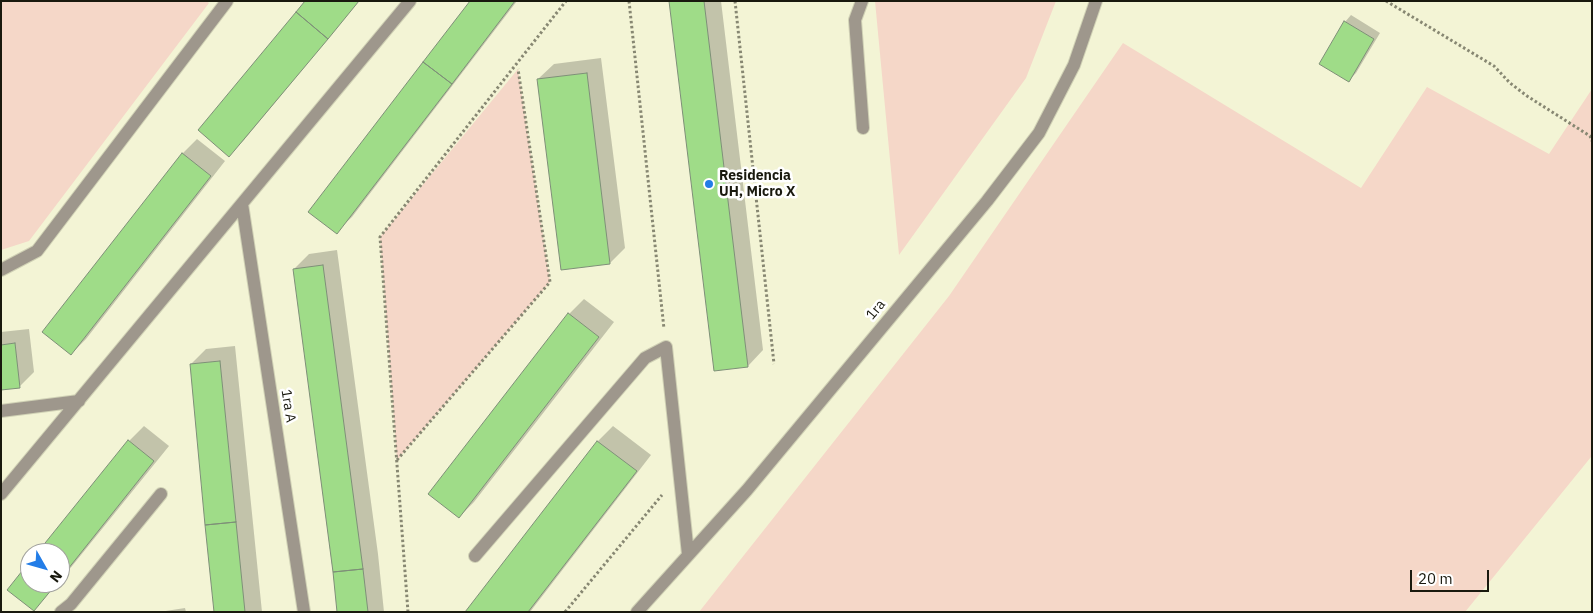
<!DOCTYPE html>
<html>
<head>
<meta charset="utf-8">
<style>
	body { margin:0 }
	#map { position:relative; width:1593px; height:613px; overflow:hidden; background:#f3f4d5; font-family:"IBM Plex Sans",sans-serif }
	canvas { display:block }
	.frame { position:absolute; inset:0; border:2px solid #19190e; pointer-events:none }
	.north { position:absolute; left:20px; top:543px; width:50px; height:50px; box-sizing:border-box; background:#fff; border:1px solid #a3a39f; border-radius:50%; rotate:128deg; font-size:14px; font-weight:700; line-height:20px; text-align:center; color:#19190e }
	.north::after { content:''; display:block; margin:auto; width:18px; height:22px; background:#237de7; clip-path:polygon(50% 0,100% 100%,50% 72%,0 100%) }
	.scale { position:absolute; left:1410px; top:570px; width:79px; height:22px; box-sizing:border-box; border:2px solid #19190e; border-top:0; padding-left:6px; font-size:15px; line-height:18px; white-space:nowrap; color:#19190e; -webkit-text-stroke:4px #fff; paint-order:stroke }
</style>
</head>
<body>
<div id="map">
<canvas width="1593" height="613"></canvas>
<div class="frame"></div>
<div class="north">N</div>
<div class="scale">20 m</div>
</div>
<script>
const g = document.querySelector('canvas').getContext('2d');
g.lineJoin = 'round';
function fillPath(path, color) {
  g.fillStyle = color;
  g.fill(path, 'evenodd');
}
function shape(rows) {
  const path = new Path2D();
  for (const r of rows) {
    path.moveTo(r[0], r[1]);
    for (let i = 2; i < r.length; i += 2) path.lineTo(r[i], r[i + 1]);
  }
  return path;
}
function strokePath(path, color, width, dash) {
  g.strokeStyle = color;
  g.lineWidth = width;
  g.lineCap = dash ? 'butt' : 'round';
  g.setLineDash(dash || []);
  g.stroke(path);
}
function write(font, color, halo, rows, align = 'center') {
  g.font = font + ' "IBM Plex Sans",sans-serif';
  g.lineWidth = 5;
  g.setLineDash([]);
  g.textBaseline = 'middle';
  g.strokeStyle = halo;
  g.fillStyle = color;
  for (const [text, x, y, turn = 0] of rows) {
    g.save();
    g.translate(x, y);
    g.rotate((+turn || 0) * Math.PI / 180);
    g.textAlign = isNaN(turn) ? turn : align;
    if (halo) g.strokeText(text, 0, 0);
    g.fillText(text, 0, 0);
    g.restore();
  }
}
const green = shape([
	[1,1,206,1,209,3,29,241,1,250],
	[875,1,1056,1,1026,78,899,255],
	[1123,43,1361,188,1427,87,1549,154,1592,89,1591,457,1465,612,699,612,949,296],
	[518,69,550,282,397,460,380,237]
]);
const shadow = shape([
	[305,1,359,1,244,140,229,155],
	[471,1,517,1,352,217,336,232],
	[671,1,721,1,763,350,748,366],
	[1351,15,1380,33,1356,73,1349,80,1345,22],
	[601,58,625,248,610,263,538,79,554,64],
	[197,139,225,161,86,339,71,354,182,154],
	[337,250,378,554,384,612,338,612,294,269,309,254],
	[584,299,614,322,474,502,459,517,430,494,569,314],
	[29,329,34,372,19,387,1,389,1,332],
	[235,346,262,612,216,612,191,364,206,349],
	[144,426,169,446,60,581,60,553,38,553,129,441],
	[613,426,651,455,530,612,467,612,598,441],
	[30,563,30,583,58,583,34,610,9,590],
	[185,608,186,612,159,612]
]);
const building = shape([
	[305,1,359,1,328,39,296,12,305,1],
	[470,1,515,1,452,84,423,62,470,1],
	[669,1,704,1,748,367,714,371,669,1],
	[296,12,328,39,229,157,198,130,296,12],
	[1344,21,1374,39,1349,82,1319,64,1344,21],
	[423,62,452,84,337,234,308,212,423,62],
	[587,73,610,264,561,270,537,79,587,73],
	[182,153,211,176,71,355,42,332,182,153],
	[323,265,363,569,333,572,293,269,323,265],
	[568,313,599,337,459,518,428,494,568,313],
	[15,343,20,388,1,390,1,345,15,343],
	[220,361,236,522,205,525,190,364,220,361],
	[128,440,154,461,60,579,60,553,37,553,128,440],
	[597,441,637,471,528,612,465,612,597,441],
	[236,522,245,612,214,612,205,525,236,522],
	[30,561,30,583,57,583,34,611,7,590,30,561],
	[363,569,368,612,337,612,333,572,363,569]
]);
const path = shape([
	[629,1,664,329],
	[735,1,774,364],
	[1386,1,1494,66,1510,83,1527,96,1590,136,1592,141],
	[397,460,550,282,518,69],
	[408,612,380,237,566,1],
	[565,612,662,495]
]);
const minor = shape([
	[862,1,855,20,863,128],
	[242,204,304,612],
	[1,270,37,251,227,1],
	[1,411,79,401],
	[1,494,410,1],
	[475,556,645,358,666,347,688,554],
	[61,612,71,604,161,494],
	[637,612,747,490,987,201,1039,133,1074,65,1096,1]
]);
const markers = [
	[709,184,5,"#237de7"]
];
const poiNames = [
	["Residencia",719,176],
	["UH, Micro X",719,192]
];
const streetNames = [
	["1ra",876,310,-50],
	["1ra A",288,406,81]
];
fillPath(green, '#f5d7c8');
fillPath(shadow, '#0003');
fillPath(building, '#9fdc88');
strokePath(building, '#7e8f78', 1);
strokePath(minor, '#d0d1b5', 14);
strokePath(path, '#878772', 3, [2.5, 2.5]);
strokePath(minor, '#9e978c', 12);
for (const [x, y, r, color] of markers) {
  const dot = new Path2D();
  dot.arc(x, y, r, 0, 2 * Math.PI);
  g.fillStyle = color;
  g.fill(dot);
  strokePath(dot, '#fff', 2);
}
write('bold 14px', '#19190e', '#fff', poiNames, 'left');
write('14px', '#19190e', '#fff', streetNames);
</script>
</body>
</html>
